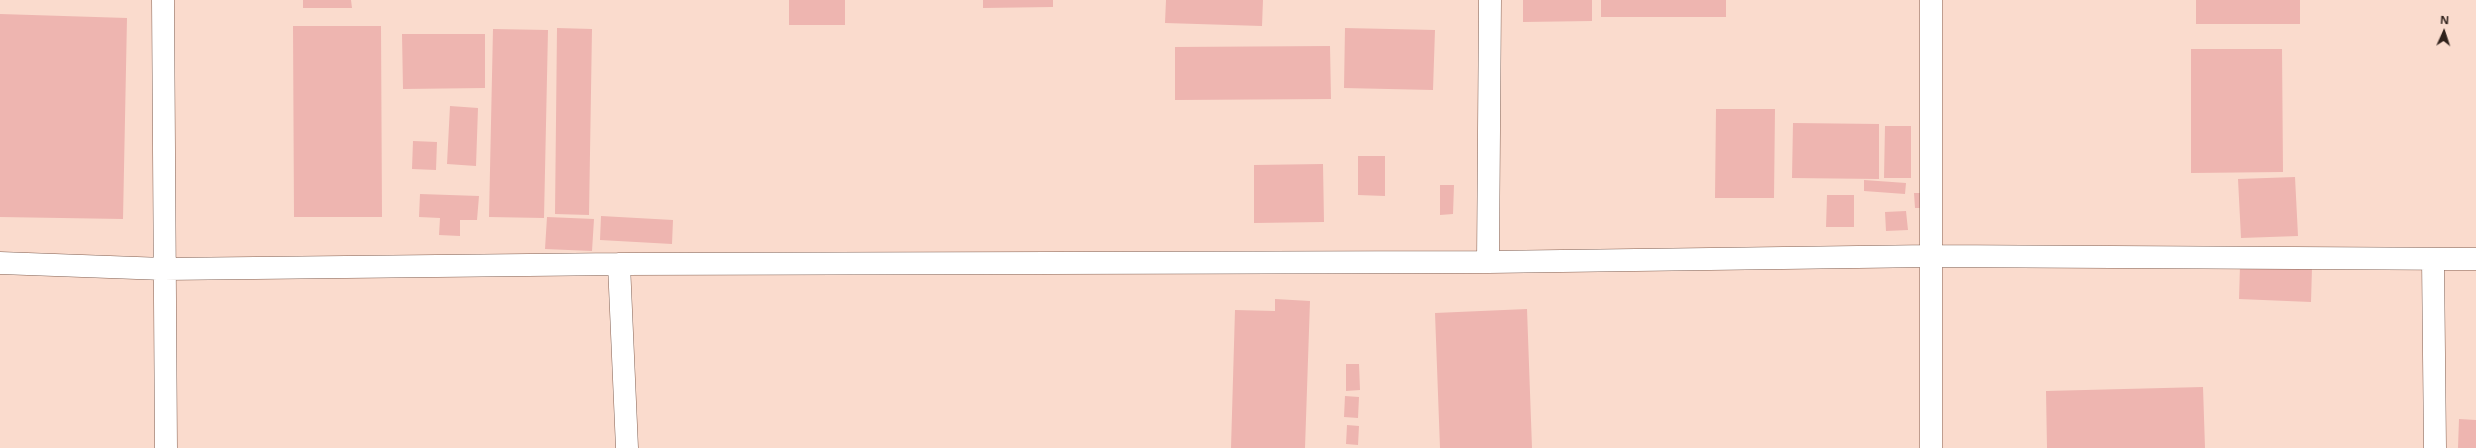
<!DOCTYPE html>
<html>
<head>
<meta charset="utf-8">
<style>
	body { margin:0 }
	#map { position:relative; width:2476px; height:448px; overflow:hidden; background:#fadbcd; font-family:"Noto Sans",sans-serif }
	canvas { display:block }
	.north { position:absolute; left:2424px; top:12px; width:40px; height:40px; -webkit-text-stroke:3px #fadbcd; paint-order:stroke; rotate:3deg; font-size:11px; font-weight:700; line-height:16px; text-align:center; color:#2f211b }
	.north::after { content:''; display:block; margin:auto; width:14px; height:18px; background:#2f211b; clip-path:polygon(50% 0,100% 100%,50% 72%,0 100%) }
</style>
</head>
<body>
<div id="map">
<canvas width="2476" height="448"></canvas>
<div class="north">N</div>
</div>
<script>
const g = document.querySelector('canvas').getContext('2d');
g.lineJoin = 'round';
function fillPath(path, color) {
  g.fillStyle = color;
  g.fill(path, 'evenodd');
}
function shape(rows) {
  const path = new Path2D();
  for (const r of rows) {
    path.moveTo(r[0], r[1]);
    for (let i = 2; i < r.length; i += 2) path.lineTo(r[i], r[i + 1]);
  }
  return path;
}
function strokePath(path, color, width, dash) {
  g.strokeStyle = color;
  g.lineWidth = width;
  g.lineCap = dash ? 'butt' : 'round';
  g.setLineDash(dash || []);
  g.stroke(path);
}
const building = shape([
	[303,0,351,0,352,8,303,8],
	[789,0,845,0,845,25,789,25],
	[983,0,1053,0,1053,7,983,8],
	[1166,0,1263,0,1262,26,1165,23],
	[1523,0,1592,0,1592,21,1523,22],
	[1601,0,1726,0,1726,17,1601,17],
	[2196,0,2300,0,2300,24,2196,24],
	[0,14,127,18,123,219,0,217],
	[293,26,381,26,382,217,294,217],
	[557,28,592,29,589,215,555,214],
	[1345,28,1435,30,1433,90,1344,88],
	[493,29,548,30,544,218,489,217],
	[402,34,485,34,485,88,403,89],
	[1330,46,1331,99,1175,100,1175,47],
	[2191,49,2282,49,2283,172,2191,173],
	[450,106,478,108,476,166,447,164],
	[1716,109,1775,109,1774,198,1715,198],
	[1793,123,1879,124,1879,179,1792,178],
	[1885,126,1911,126,1911,178,1884,178],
	[413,141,437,142,436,170,412,169],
	[1358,156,1385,156,1385,196,1358,195],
	[1323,164,1324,222,1254,223,1254,165],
	[2295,177,2298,236,2241,238,2238,179],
	[1864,180,1906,183,1905,194,1864,191],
	[1440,185,1454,185,1453,214,1440,215],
	[1914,193,1929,193,1928,208,1915,208],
	[420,194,479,196,477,220,460,220,460,236,439,235,440,218,419,217],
	[1827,195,1854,195,1854,227,1826,227],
	[1906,211,1908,230,1886,231,1885,212],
	[601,216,673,220,672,244,600,240],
	[547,217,594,219,592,251,545,249],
	[2240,266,2312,268,2311,302,2239,299],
	[1275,299,1310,301,1305,448,1231,448,1235,310,1275,311],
	[1527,309,1532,448,1440,448,1435,313],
	[1346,364,1359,364,1360,390,1346,391],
	[2203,387,2205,448,2047,448,2046,391],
	[1345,396,1359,397,1358,418,1344,417],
	[2459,419,2476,420,2476,448,2458,448],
	[1347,425,1359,426,1358,445,1346,444]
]);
const minor = shape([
	[163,0,166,448],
	[2433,260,2435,448],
	[1488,262,1490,0],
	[0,263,164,269,619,264,1488,262,1931,256,2476,259],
	[619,264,627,448],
	[1931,448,1931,0]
]);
fillPath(building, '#eeb5b0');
strokePath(minor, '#836153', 23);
strokePath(minor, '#fff', 22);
</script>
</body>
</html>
